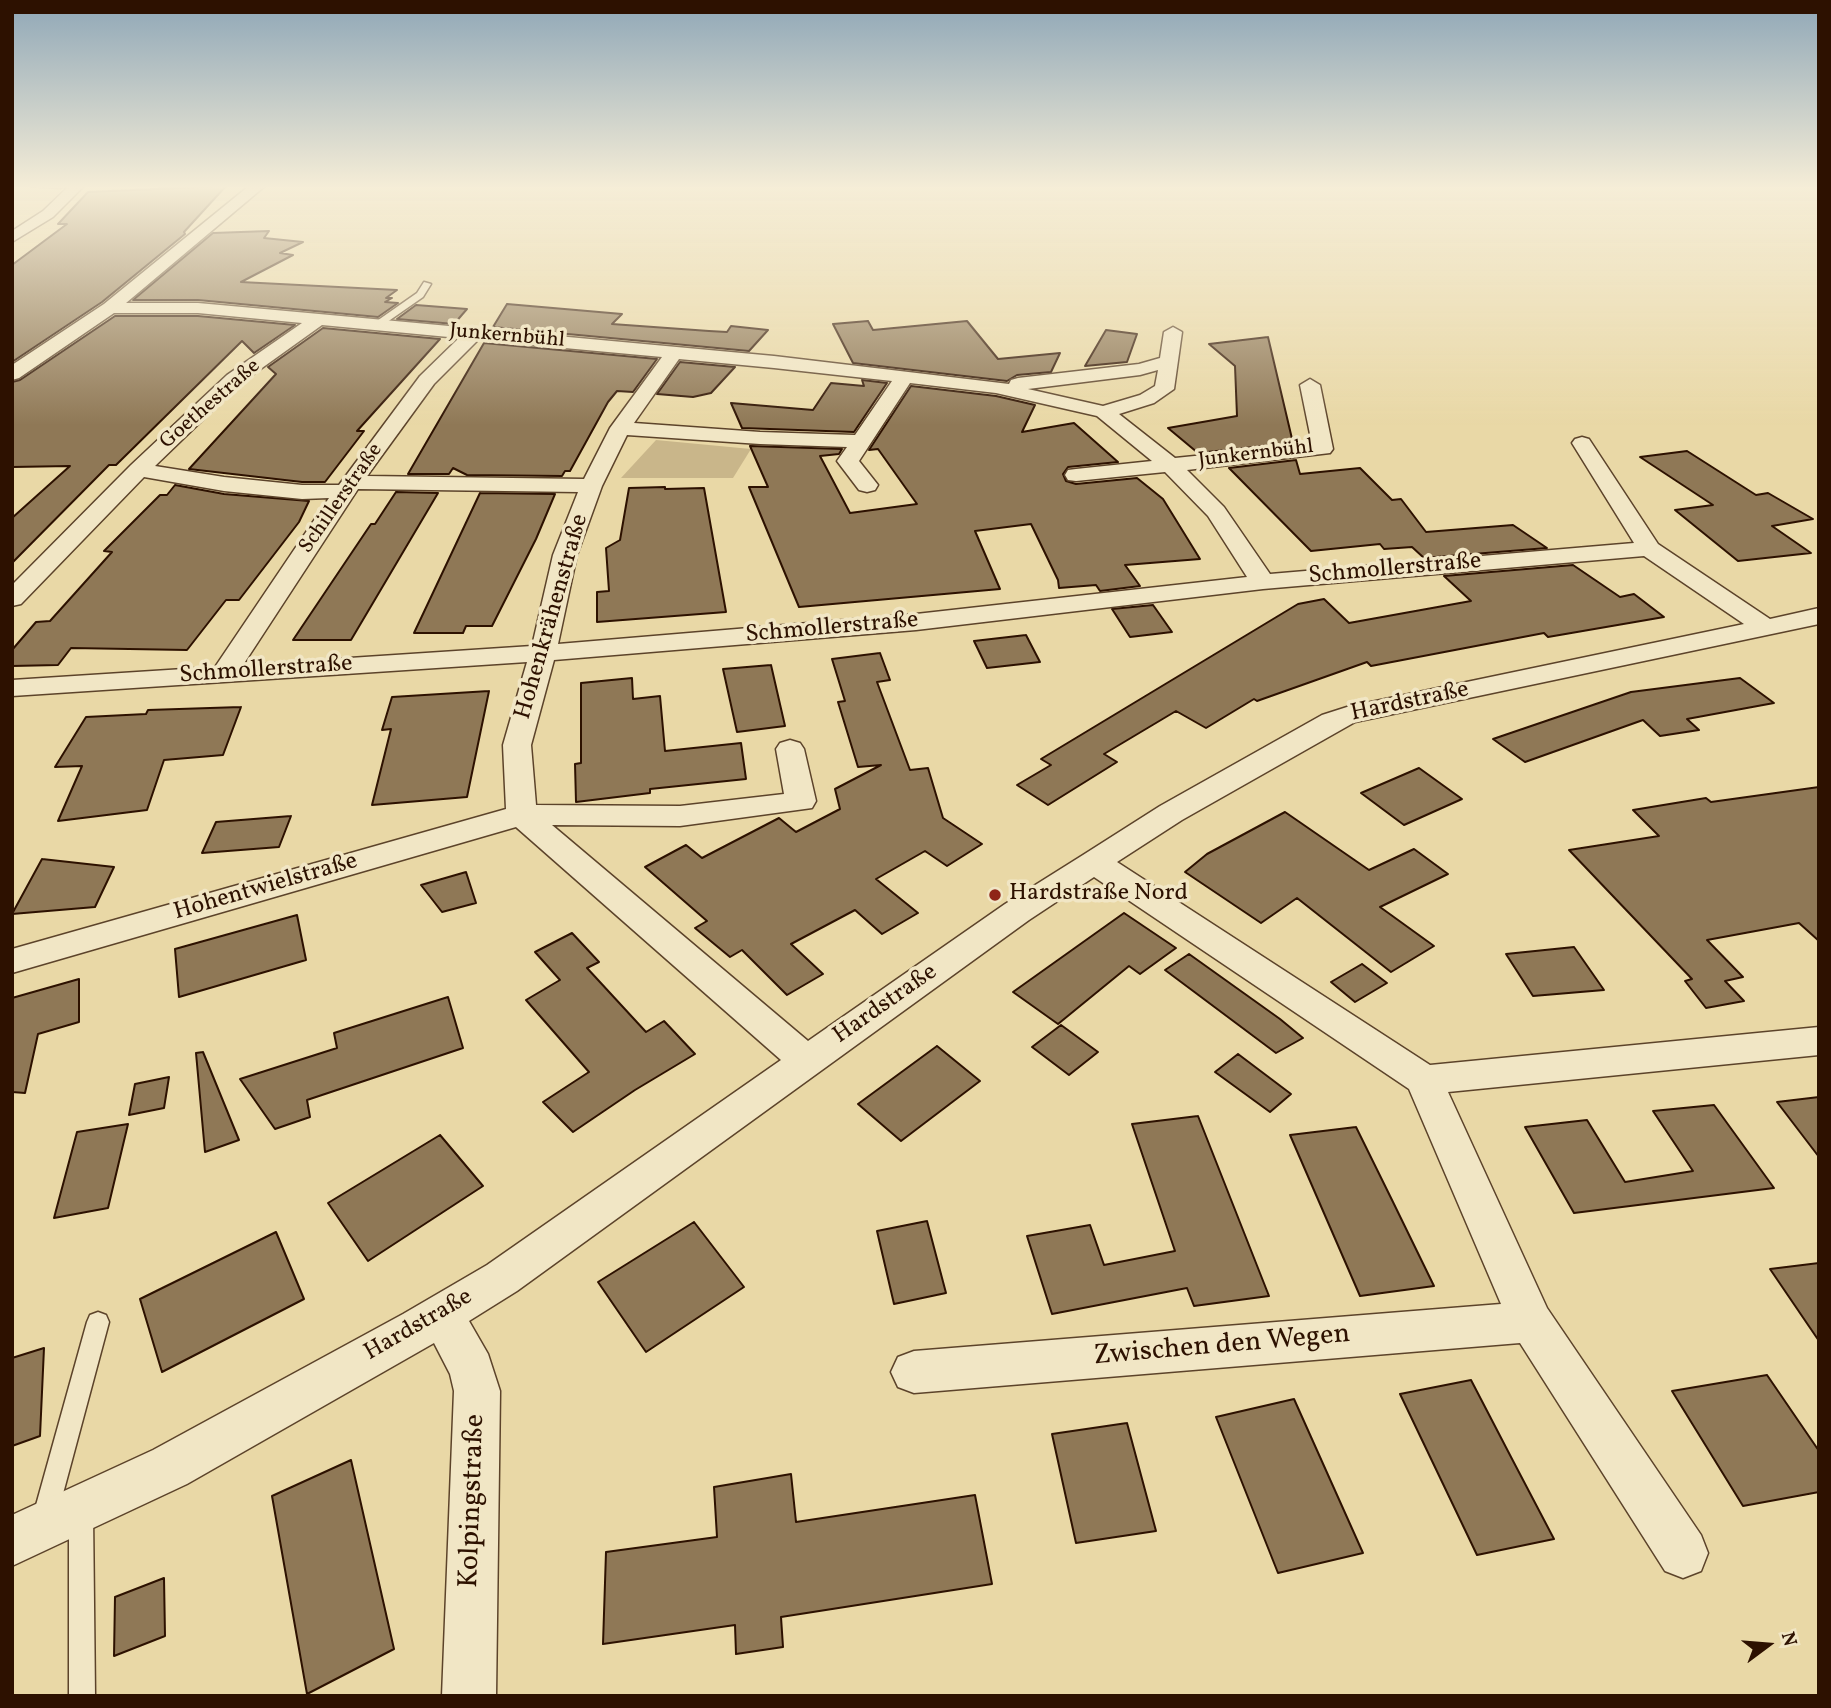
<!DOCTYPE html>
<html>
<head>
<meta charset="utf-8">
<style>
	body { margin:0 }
	#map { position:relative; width:1831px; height:1708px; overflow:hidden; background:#e9d8a6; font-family:Vollkorn,serif }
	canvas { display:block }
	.frame { position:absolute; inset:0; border:14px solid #2d1100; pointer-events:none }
	.north { position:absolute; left:1733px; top:1610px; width:70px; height:70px; -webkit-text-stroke:5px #f1e6c5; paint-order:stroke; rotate:74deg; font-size:19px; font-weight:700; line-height:28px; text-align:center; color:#2d1100 }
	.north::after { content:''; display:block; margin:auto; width:24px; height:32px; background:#2d1100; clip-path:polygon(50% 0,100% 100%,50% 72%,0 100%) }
</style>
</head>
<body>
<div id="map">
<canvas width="1831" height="1708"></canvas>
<div class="frame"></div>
<div class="north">N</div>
</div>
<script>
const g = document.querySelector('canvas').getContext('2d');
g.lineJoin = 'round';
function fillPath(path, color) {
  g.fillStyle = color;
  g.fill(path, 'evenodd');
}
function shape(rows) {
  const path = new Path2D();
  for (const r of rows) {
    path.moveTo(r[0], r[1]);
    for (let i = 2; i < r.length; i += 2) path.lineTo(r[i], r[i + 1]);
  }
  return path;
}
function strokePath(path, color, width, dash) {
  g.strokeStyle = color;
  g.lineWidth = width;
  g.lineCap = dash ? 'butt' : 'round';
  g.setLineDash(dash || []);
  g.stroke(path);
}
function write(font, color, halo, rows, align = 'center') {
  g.font = font + ' Vollkorn,serif';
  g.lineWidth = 7;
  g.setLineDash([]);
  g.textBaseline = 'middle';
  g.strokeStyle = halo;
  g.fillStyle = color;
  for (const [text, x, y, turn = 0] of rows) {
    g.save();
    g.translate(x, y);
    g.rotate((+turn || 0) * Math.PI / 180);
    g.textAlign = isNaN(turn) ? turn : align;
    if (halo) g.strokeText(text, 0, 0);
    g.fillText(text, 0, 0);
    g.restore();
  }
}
const green = shape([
	[656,440,751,449,733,478,621,478]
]);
const building = shape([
	[226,186,184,232,185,234,102,302,12,362,12,265,67,224,58,224,88,192,226,186],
	[269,231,264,238,303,242,280,253,293,255,241,282,397,290,386,298,392,298,385,302,398,303,378,317,198,300,133,300,213,233,269,231],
	[507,304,622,314,612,324,709,331,727,332,731,326,768,330,749,351,493,327,507,304],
	[416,305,467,309,454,324,397,319,416,305],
	[115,316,198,316,295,325,254,353,242,341,116,465,109,465,12,563,12,518,70,466,12,467,12,382,20,380,115,316],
	[868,321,873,330,967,321,998,359,1060,353,1051,372,1017,375,1007,381,853,363,833,324,868,321],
	[323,328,440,339,357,431,364,431,325,482,302,482,189,469,276,374,268,367,323,328],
	[1106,330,1137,334,1127,362,1085,366,1106,330],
	[1268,337,1293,443,1198,453,1168,428,1237,416,1235,366,1209,344,1268,337],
	[484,343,657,359,633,392,617,391,608,402,570,471,565,471,562,476,467,475,453,468,449,474,408,474,484,343],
	[680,362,735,367,711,393,693,397,657,394,680,362],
	[862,380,887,383,854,432,742,428,731,403,813,410,831,383,864,386,862,380],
	[911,386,996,396,1035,405,1022,432,1074,423,1118,462,1068,467,1063,474,1066,481,1076,484,1137,478,1163,499,1200,559,1125,565,1140,586,1100,591,1096,585,1059,588,1058,580,1031,524,975,531,1000,589,799,607,749,487,768,487,750,446,842,449,839,454,820,456,850,513,917,504,878,449,869,450,911,386],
	[1687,451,1756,495,1768,493,1813,519,1772,526,1811,553,1738,561,1675,510,1713,505,1640,457,1687,451],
	[1296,460,1300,474,1360,468,1392,500,1401,499,1426,532,1513,525,1547,548,1424,558,1412,547,1384,549,1380,544,1311,551,1229,468,1296,460],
	[175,485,224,494,309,501,299,522,239,600,226,600,187,650,71,648,58,665,12,666,12,650,36,622,50,621,112,552,104,551,160,495,167,495,175,485],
	[665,487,665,489,704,488,726,612,597,622,597,592,609,591,606,548,620,540,629,488,665,487],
	[396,492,438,493,351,640,293,640,371,524,375,524,396,492],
	[480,493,555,494,536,539,492,626,466,626,463,633,414,633,480,493],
	[1573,565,1620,597,1634,594,1664,617,1548,637,1544,633,1371,666,1367,662,1257,701,1254,699,1206,728,1176,711,1104,754,1117,762,1048,805,1017,785,1051,765,1041,759,1298,604,1324,599,1349,623,1471,601,1444,576,1573,565],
	[1153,605,1172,632,1130,637,1112,609,1153,605],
	[1026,635,1040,662,987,668,974,641,1026,635],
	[880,653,890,680,877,682,910,770,928,768,943,818,982,844,947,866,925,851,876,879,918,913,882,934,855,910,791,944,823,974,787,995,742,950,730,957,695,928,707,921,645,867,686,845,702,858,779,818,796,832,840,809,835,789,881,765,858,767,838,702,845,701,832,659,880,653],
	[771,665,785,726,737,732,723,669,771,665],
	[632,678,633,699,660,696,665,751,741,743,746,779,650,789,650,793,576,802,575,764,581,763,581,683,632,678],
	[1740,678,1774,703,1687,719,1699,730,1660,736,1643,720,1525,762,1493,739,1631,692,1740,678],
	[489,691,467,797,372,805,391,729,382,730,392,697,489,691],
	[241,707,223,755,164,760,147,810,58,821,82,766,55,767,86,717,146,714,148,710,241,707],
	[1419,768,1462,799,1404,825,1361,793,1419,768],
	[1819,787,1819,941,1799,923,1707,940,1743,977,1725,981,1744,1001,1706,1008,1685,981,1692,979,1569,850,1659,836,1633,810,1706,798,1711,802,1819,787],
	[1285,812,1369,870,1414,849,1448,874,1380,907,1434,946,1391,972,1297,898,1261,923,1185,872,1207,854,1285,812],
	[291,816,279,847,202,853,216,822,291,816],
	[42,859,114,867,95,907,12,914,42,859],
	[466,872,476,903,442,912,421,885,466,872],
	[1124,913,1176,948,1140,974,1129,966,1058,1024,1013,992,1124,913],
	[297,915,306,960,179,997,175,949,297,915],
	[572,933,599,962,587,968,646,1032,664,1021,695,1054,635,1090,573,1132,543,1102,589,1072,526,1000,560,980,535,952,572,933],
	[1574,947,1604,990,1533,996,1506,954,1574,947],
	[1189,954,1280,1019,1303,1038,1276,1053,1165,970,1189,954],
	[1362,964,1387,983,1355,1002,1331,982,1362,964],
	[79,979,79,1022,38,1034,25,1093,12,1092,12,998,79,979],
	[448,997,463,1048,307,1100,310,1117,275,1129,240,1079,337,1048,334,1033,448,997],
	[1061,1025,1098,1052,1069,1075,1032,1047,1061,1025],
	[937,1046,980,1081,901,1141,858,1104,937,1046],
	[203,1052,239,1140,205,1152,196,1053,203,1052],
	[1238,1054,1291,1094,1270,1112,1215,1072,1238,1054],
	[169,1077,164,1108,129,1115,135,1084,169,1077],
	[1819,1097,1819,1157,1777,1102,1819,1097],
	[1714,1105,1774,1188,1574,1213,1525,1127,1587,1120,1625,1182,1693,1171,1653,1111,1714,1105],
	[1198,1116,1269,1296,1194,1306,1187,1288,1052,1314,1027,1236,1090,1225,1104,1265,1175,1251,1132,1124,1198,1116],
	[128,1124,108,1208,54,1218,77,1132,128,1124],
	[1356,1127,1393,1202,1434,1286,1360,1296,1290,1135,1356,1127],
	[440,1135,483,1186,368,1261,328,1203,440,1135],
	[927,1221,946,1293,894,1304,877,1231,927,1221],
	[694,1222,744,1287,646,1352,598,1282,694,1222],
	[276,1232,304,1299,162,1372,140,1299,276,1232],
	[1819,1263,1819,1341,1770,1269,1819,1263],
	[44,1348,40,1436,12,1446,12,1358,44,1348],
	[1767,1375,1819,1451,1819,1492,1743,1506,1672,1391,1767,1375],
	[1471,1380,1511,1457,1554,1539,1477,1555,1400,1394,1471,1380],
	[1294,1399,1363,1553,1278,1573,1216,1417,1294,1399],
	[1127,1423,1156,1531,1076,1543,1052,1434,1127,1423],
	[351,1460,394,1649,307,1694,272,1496,351,1460],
	[791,1474,796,1522,975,1495,992,1584,781,1617,783,1647,736,1654,735,1625,603,1644,606,1552,717,1537,714,1487,791,1474],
	[164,1578,165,1636,114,1656,115,1597,164,1578]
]);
const lane = shape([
	[31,186,64,186,61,188,31,186],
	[424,282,431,284,423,297,380,327,374,327,374,323,417,293,424,282],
	[98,1312,106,1315,109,1322,57,1516,54,1525,45,1528,36,1525,33,1516,87,1322,90,1315,98,1312],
	[81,1501,90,1504,93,1513,95,1696,69,1696,69,1513,72,1504,81,1501]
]);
const street = shape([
	[69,186,84,186,53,217,12,242,12,231,43,211,69,186],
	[249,186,265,186,126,303,198,303,319,314,774,356,1009,384,1011,380,1018,378,1139,364,1160,358,1164,332,1173,327,1182,332,1174,389,1154,403,1119,414,1175,458,1312,444,1300,385,1310,379,1320,385,1333,449,1330,453,1187,470,1224,507,1270,574,1634,543,1572,443,1575,439,1582,437,1589,439,1658,544,1770,619,1819,608,1819,624,1355,722,1182,820,1117,862,1430,1065,1819,1027,1819,1055,1448,1092,1547,1308,1701,1535,1708,1553,1701,1571,1683,1578,1665,1571,1520,1343,914,1393,898,1387,891,1372,898,1357,914,1351,1501,1304,1409,1089,1094,877,1029,920,517,1291,469,1321,488,1354,500,1391,496,1696,442,1696,454,1391,450,1374,434,1343,187,1484,12,1566,12,1515,153,1450,403,1314,487,1265,781,1060,516,827,12,973,12,949,506,809,503,745,527,662,12,696,12,680,215,667,329,498,302,499,224,491,144,477,21,604,12,606,12,585,131,465,227,375,302,323,198,313,114,313,19,378,12,380,12,365,104,304,249,186],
	[322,325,459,338,420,376,339,485,302,485,224,477,155,466,241,383,322,325],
	[478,340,662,357,610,428,584,479,367,476,434,384,478,340],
	[679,359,774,368,892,381,855,435,760,432,634,423,679,359],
	[1158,370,1155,386,1140,395,1103,406,1028,389,1140,375,1158,370],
	[910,383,996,393,1097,416,1152,461,1076,469,1068,470,1065,475,1068,480,1076,481,1165,472,1208,516,1247,577,916,614,558,644,577,555,602,486,627,435,760,444,847,447,837,461,859,490,867,492,875,490,878,485,859,461,910,383],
	[358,489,578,492,553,555,532,646,243,665,358,489],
	[1644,556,1744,624,1347,707,1322,715,1160,806,1083,855,1005,904,808,1041,552,825,680,826,812,808,816,801,804,749,800,743,790,740,780,743,776,749,784,794,680,806,536,805,531,745,554,660,916,630,1263,589,1644,556]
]);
const markers = [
	[995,895,7,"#8f2418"]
];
const farStreetnames = [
	["Junkernbühl",507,337,5],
	["Goethestraße",211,405,-41],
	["Junkernbühl",1256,455,-7],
	["Schillerstraße",342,499,-55]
];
const streetNames = [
	["Schmollerstraße",1395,570,-5],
	["Hohenkrähenstraße",553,617,-74],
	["Schmollerstraße",832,629,-5],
	["Schmollerstraße",266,671,-4],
	["Hardstraße",1410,703,-12],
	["Hohentwielstraße",266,888,-16],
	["Hardstraße",886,1005,-35],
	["Hardstraße",419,1326,-30]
];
const poiNames = [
	["Hardstraße Nord",1009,895]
];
const nearStreetnames = [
	["Zwischen den Wegen",1222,1347,-5],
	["Kolpingstraße",474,1501,-88]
];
fillPath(green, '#c9b68a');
fillPath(building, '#8f7856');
strokePath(building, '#2d1100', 2);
strokePath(lane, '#5c432a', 3);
strokePath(street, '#5c432a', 3);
fillPath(lane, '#f1e6c5');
fillPath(street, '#f1e6c5');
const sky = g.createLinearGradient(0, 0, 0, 425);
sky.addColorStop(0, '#8fa7b7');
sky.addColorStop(0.44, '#f5edd7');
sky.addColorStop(1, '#f5edd700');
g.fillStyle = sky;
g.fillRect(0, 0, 1831, 425);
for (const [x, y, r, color] of markers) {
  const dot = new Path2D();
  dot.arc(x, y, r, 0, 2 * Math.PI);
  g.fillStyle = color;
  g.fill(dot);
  strokePath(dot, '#f1e6c5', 2.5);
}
write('21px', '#2d1100', '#f1e6c5', farStreetnames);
write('24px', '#2d1100', '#f1e6c5', streetNames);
write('24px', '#2d1100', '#f1e6c5', poiNames, 'left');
write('28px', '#2d1100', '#f1e6c5', nearStreetnames);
</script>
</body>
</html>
